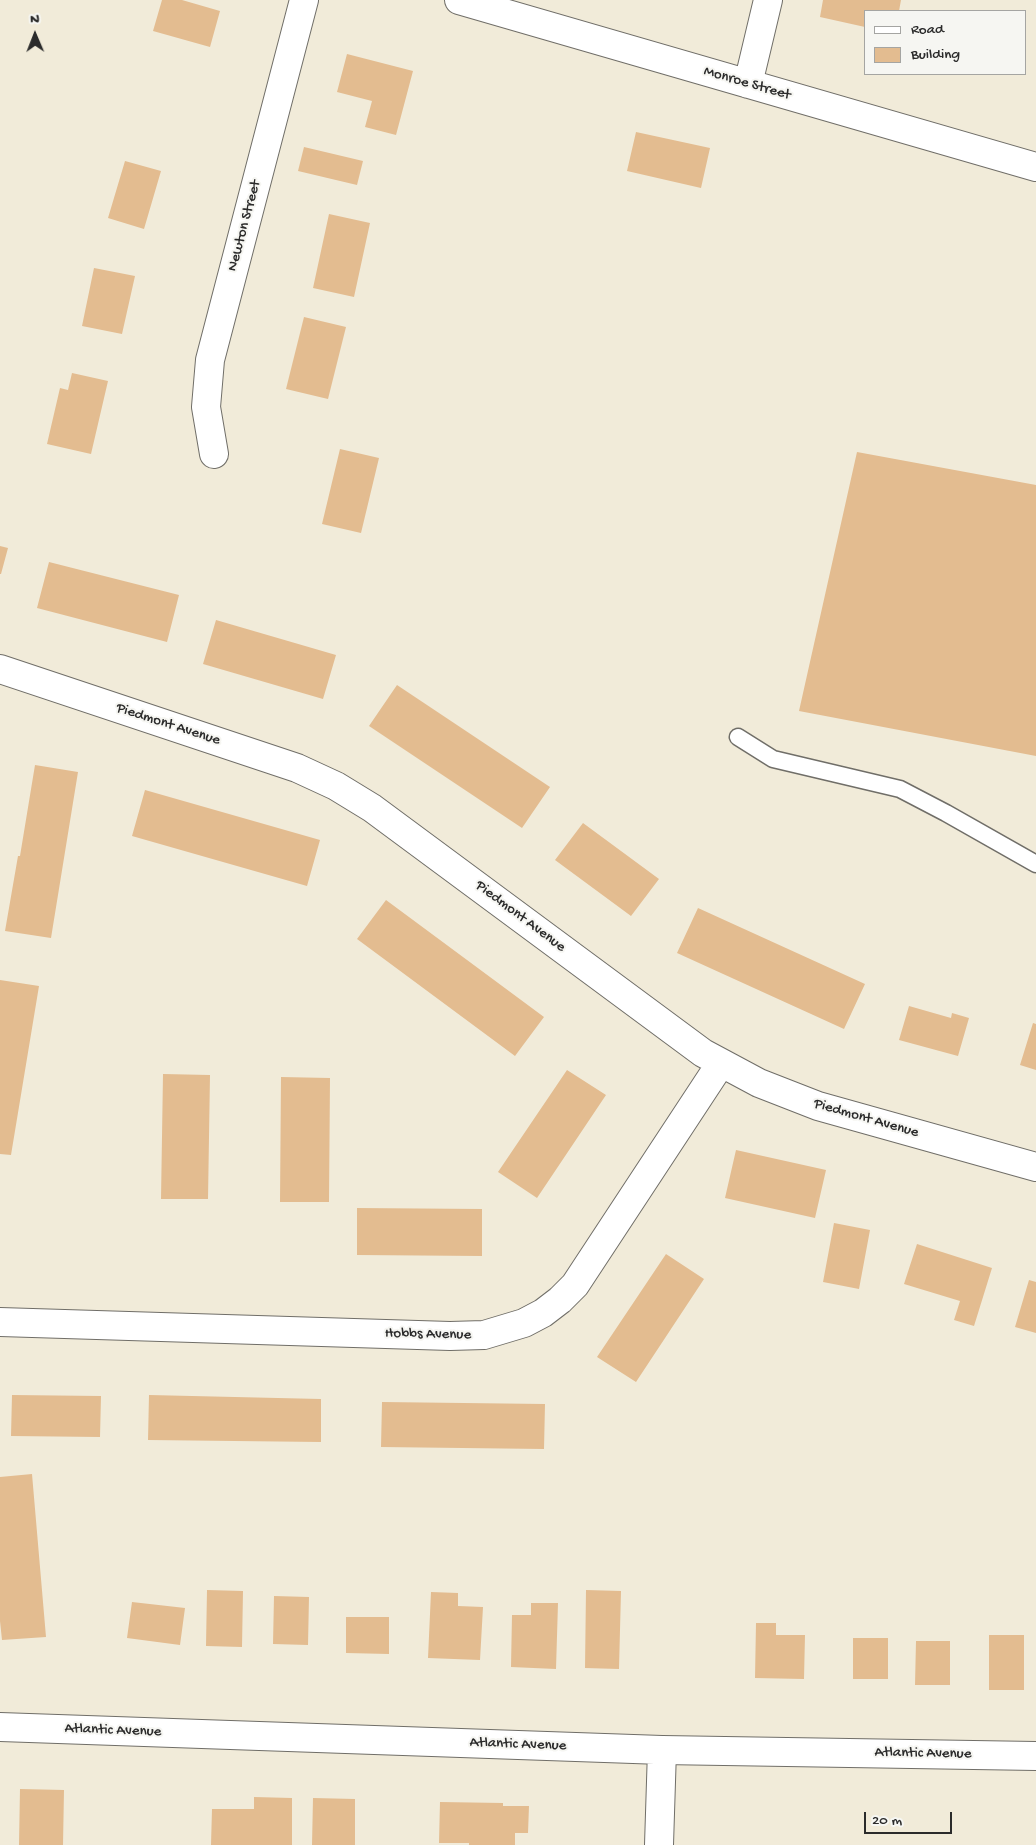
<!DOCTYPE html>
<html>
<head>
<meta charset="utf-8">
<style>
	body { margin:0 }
	#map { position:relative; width:1036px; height:1845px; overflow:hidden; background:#f1ebd9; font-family:"Gochi Hand",sans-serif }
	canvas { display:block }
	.legend { position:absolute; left:864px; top:10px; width:162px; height:65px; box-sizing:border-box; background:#f6f6f2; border:1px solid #a5a5a2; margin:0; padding:6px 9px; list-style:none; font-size:15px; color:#2b2b2b }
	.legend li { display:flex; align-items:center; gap:10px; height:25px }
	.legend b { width:25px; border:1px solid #a5a5a2 }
	.north { position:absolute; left:10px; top:10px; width:50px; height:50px; -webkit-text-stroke:4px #f6f6f2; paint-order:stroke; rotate:359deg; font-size:14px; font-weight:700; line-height:20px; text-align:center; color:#2b2b2b }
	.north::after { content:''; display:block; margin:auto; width:18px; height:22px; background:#2b2b2b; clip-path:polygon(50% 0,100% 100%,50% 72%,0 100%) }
	.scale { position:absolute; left:864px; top:1812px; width:88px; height:22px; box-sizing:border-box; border:2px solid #2b2b2b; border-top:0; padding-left:6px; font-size:15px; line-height:18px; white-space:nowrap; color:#2b2b2b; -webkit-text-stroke:4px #f6f6f2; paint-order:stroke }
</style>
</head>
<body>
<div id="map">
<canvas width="1036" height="1845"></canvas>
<ul class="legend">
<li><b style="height:6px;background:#fff"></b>Road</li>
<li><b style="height:14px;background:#e3bc90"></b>Building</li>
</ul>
<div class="north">N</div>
<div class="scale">20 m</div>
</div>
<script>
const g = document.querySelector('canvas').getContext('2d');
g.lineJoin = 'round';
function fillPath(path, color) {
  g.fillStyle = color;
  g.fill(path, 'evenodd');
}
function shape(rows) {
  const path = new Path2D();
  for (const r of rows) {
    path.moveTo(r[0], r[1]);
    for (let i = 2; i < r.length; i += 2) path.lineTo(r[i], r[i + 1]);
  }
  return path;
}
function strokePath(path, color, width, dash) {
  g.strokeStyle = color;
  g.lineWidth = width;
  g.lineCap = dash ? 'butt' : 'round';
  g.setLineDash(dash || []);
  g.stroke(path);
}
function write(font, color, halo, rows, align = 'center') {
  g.font = font + ' "Gochi Hand",sans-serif';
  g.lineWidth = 4;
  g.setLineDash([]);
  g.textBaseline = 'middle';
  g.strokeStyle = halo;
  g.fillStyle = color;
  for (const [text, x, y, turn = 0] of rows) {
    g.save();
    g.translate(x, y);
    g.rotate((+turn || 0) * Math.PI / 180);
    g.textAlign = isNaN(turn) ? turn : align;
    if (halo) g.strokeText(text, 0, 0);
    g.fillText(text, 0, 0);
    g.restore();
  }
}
const building = shape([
	[162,0,182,0,220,11,210,47,153,31],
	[823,0,901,0,899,11,865,11,865,27,820,17],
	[347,54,413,71,396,135,365,127,372,101,337,92],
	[636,132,710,148,701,188,627,171],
	[304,147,363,161,357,185,298,171],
	[125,161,161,171,144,229,108,218],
	[329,214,370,223,354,297,313,288],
	[94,268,135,276,122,334,82,326],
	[304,317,346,327,328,399,286,389],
	[72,373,108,381,91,454,47,444,60,388,68,390],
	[340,449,379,458,361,533,322,524],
	[857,452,1036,485,1036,756,799,711],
	[0,546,8,548,1,574,0,574],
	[49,562,179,595,167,642,37,608],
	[216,620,336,655,323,699,203,664],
	[397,685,550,787,522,828,369,726],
	[35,765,78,772,51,938,5,931,18,856,20,856],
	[145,790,320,840,307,886,132,836],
	[583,823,659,879,631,916,555,860],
	[386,900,544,1017,515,1056,357,939],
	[698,908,865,984,844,1029,677,953],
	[0,980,39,986,11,1155,0,1154],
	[909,1006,951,1018,952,1013,969,1018,958,1056,899,1040],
	[1033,1023,1036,1024,1036,1070,1020,1065],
	[567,1070,606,1095,537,1198,498,1172],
	[163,1074,210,1075,208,1199,161,1199],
	[281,1077,330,1078,329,1202,280,1202],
	[736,1150,826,1170,815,1218,725,1198],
	[357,1208,482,1209,482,1256,357,1255],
	[834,1223,870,1230,859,1289,823,1282],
	[917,1244,992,1268,974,1326,954,1320,960,1301,904,1284],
	[666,1254,704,1279,636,1382,597,1357],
	[1029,1280,1036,1282,1036,1333,1015,1327],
	[12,1395,101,1396,100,1437,11,1436],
	[149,1395,321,1399,321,1442,148,1440],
	[382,1402,545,1404,544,1449,381,1447],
	[32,1474,46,1637,2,1640,0,1621,0,1477],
	[207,1590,243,1591,242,1647,206,1646],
	[586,1590,621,1591,619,1669,585,1668],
	[431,1592,458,1593,458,1606,483,1607,480,1660,428,1658],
	[274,1596,309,1597,308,1645,273,1644],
	[132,1602,185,1608,180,1645,127,1638],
	[531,1603,558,1603,556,1669,511,1667,512,1615,531,1615],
	[346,1617,389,1617,389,1654,346,1653],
	[756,1623,776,1623,776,1635,805,1635,804,1679,755,1678],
	[989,1635,1024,1635,1024,1690,989,1690],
	[853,1638,888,1638,888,1679,853,1679],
	[916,1641,950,1641,950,1685,915,1685],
	[20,1789,64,1790,63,1845,19,1845],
	[254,1797,292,1798,292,1845,211,1845,212,1809,254,1809],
	[313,1798,355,1799,355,1845,312,1845],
	[440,1802,503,1803,503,1806,529,1806,528,1833,515,1833,515,1845,469,1845,469,1843,439,1843]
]);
const service = shape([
	[738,737,773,759,900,789,946,813,1036,864]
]);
const minor = shape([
	[459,0,1036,167],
	[748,84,768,0],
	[214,454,206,407,210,360,304,0],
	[0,669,297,768,336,786,372,808,703,1053,759,1083,818,1106,1036,1167],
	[0,1322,450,1336,484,1335,524,1323,543,1313,560,1300,575,1285,721,1063],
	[0,1727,662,1750,1036,1756],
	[659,1845,662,1750]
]);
const streetNames = [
	["Monroe Street",747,84,16],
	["Newton Street",245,226,-75],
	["Piedmont Avenue",168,725,18],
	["Piedmont Avenue",520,917,37],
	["Piedmont Avenue",866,1119,16],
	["Hobbs Avenue",428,1335,1],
	["Atlantic Avenue",113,1731,2],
	["Atlantic Avenue",518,1745,2],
	["Atlantic Avenue",923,1754,1]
];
fillPath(building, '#e3bc90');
strokePath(service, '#706e68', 19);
strokePath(minor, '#706e68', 30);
strokePath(service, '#fff', 16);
strokePath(minor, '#fff', 28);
write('15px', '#2b2b2b', '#f6f6f2', streetNames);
</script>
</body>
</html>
